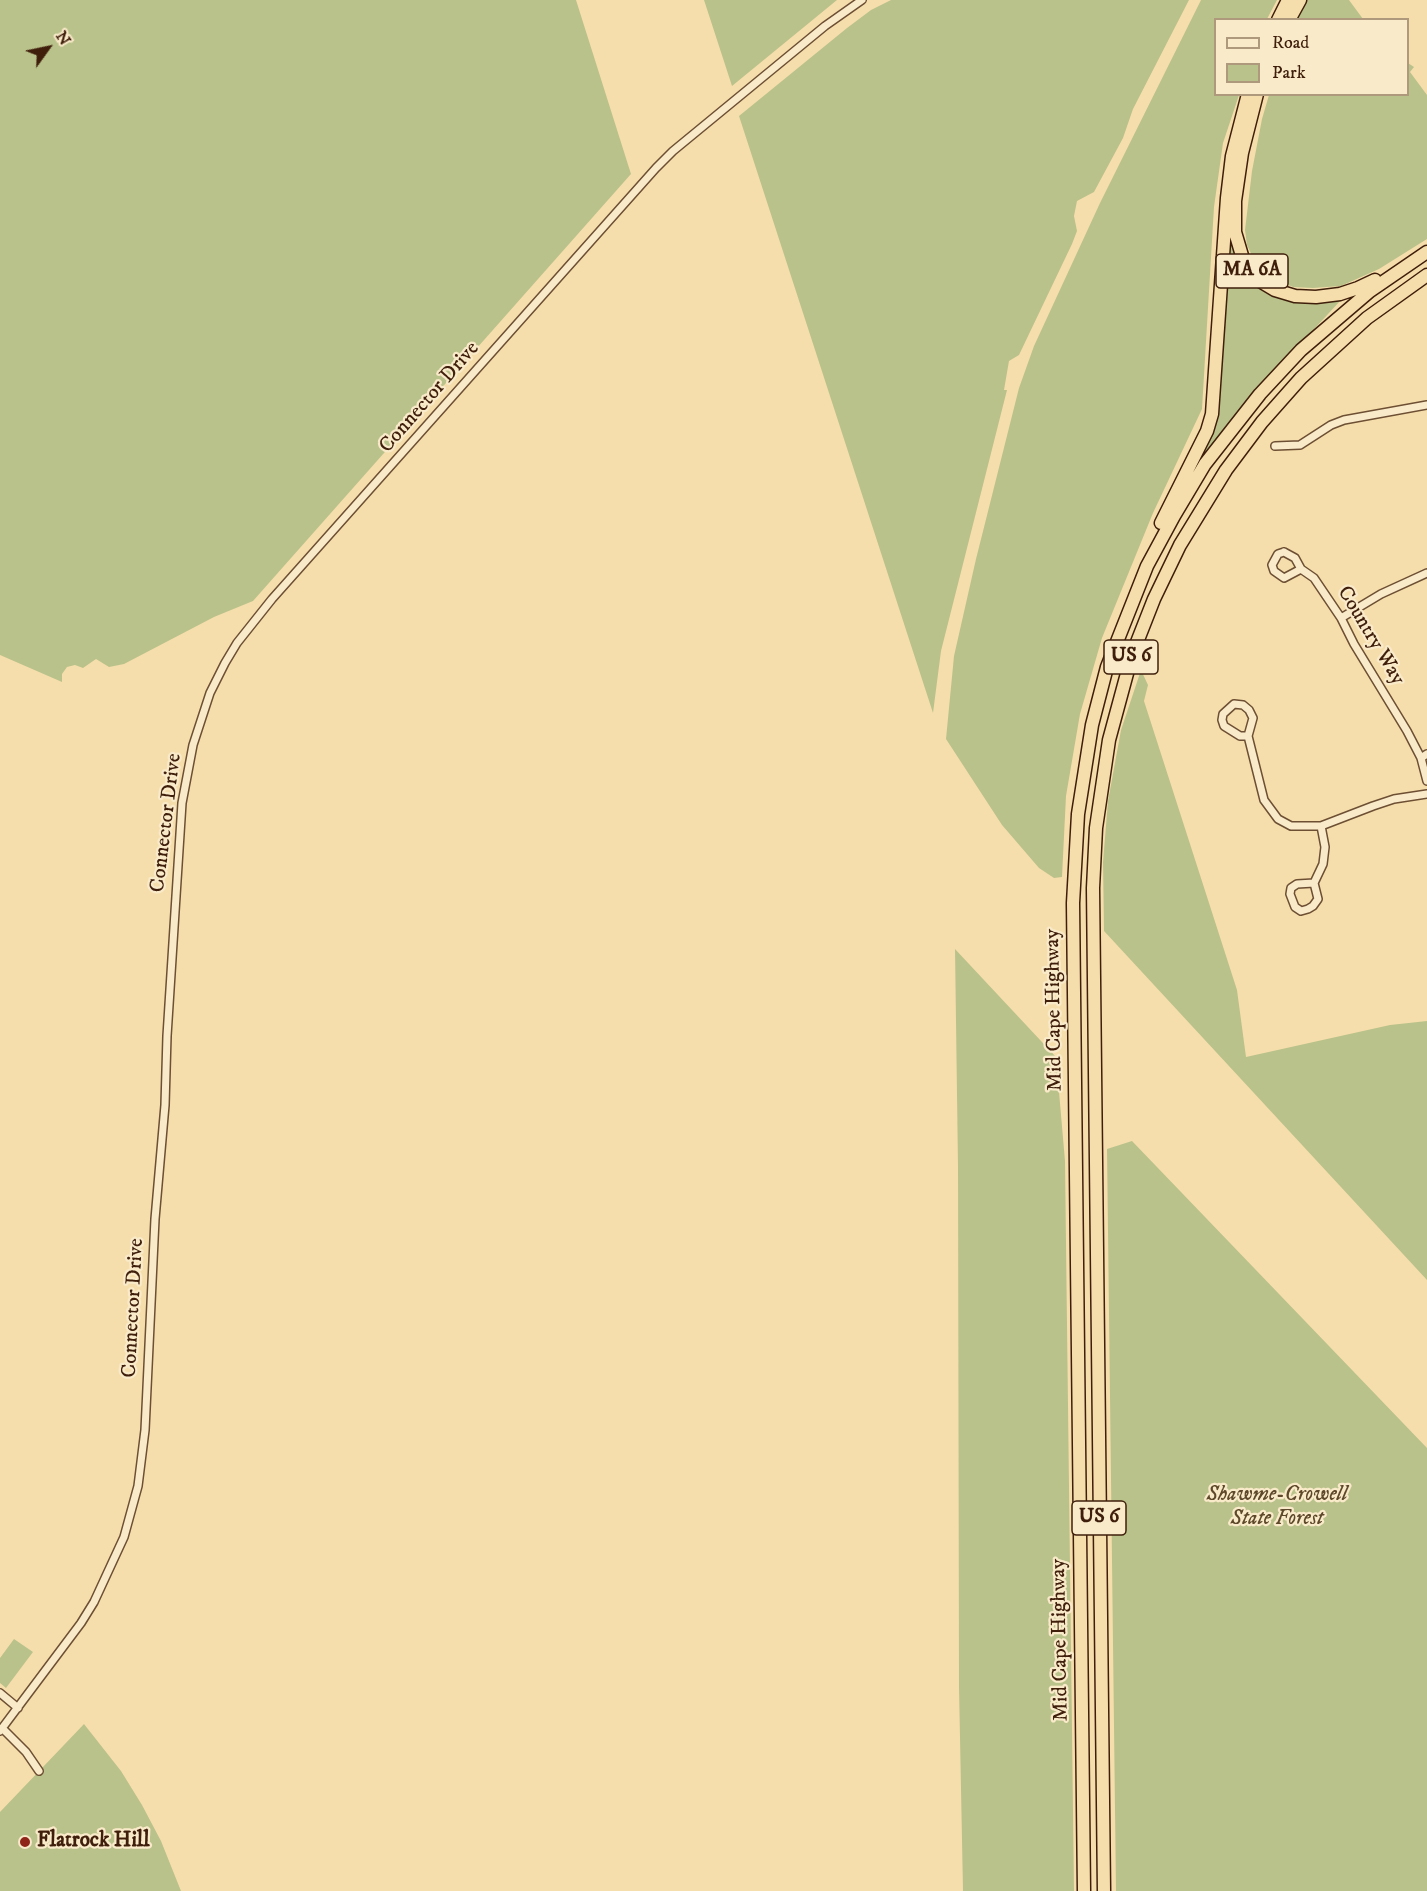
<!DOCTYPE html>
<html>
<head>
<meta charset="utf-8">
<style>
	body { margin:0 }
	#map { position:relative; width:1427px; height:1891px; overflow:hidden; background:#f6deac; font-family:"IM FELL DW Pica",serif }
	canvas { display:block }
	.legend { position:absolute; left:1214px; top:18px; width:195px; height:78px; box-sizing:border-box; background:#f9eac9; border:2px solid #af997d; margin:0; padding:8px 10px; list-style:none; font-size:18px; color:#3f1f0b }
	.legend li { display:flex; align-items:center; gap:12px; height:30px }
	.legend b { width:30px; border:2px solid #af997d }
	.north { position:absolute; left:18px; top:18px; width:60px; height:60px; -webkit-text-stroke:4px #f9eac9; paint-order:stroke; rotate:57deg; font-size:16px; font-weight:700; line-height:24px; text-align:center; color:#3f1f0b }
	.north::after { content:''; display:block; margin:auto; width:21px; height:27px; background:#3f1f0b; clip-path:polygon(50% 0,100% 100%,50% 72%,0 100%) }
</style>
</head>
<body>
<div id="map">
<canvas width="1427" height="1891"></canvas>
<ul class="legend">
<li><b style="height:8px;background:#f9eac9"></b>Road</li>
<li><b style="height:16px;background:#bac28b"></b>Park</li>
</ul>
<div class="north">N</div>
</div>
<script>
const g = document.querySelector('canvas').getContext('2d');
g.lineJoin = 'round';
function fillPath(path, color) {
  g.fillStyle = color;
  g.fill(path, 'evenodd');
}
function shape(rows) {
  const path = new Path2D();
  for (const r of rows) {
    path.moveTo(r[0], r[1]);
    for (let i = 2; i < r.length; i += 2) path.lineTo(r[i], r[i + 1]);
  }
  return path;
}
function strokePath(path, color, width, dash) {
  g.strokeStyle = color;
  g.lineWidth = width;
  g.lineCap = dash ? 'butt' : 'round';
  g.setLineDash(dash || []);
  g.stroke(path);
}
function write(font, color, halo, rows, align = 'center') {
  g.font = font + ' "IM FELL DW Pica",serif';
  g.lineWidth = 4.5;
  g.setLineDash([]);
  g.textBaseline = 'middle';
  g.strokeStyle = halo;
  g.fillStyle = color;
  for (const [text, x, y, turn = 0] of rows) {
    g.save();
    g.translate(x, y);
    g.rotate((+turn || 0) * Math.PI / 180);
    g.textAlign = isNaN(turn) ? turn : align;
    if (halo) g.strokeText(text, 0, 0);
    g.fillText(text, 0, 0);
    g.restore();
  }
}
const green = shape([
	[0,0,576,0,631,174,253,601,214,617,124,664,109,667,96,659,83,668,75,665,67,667,62,674,62,682,0,655],
	[704,0,837,0,732,86],
	[891,0,1189,0,1133,109,1123,138,1094,192,1077,201,1074,216,1077,231,1072,244,1019,355,1009,361,1004,390,1007,390,941,651,933,713,739,116,847,28,871,10],
	[1201,0,1277,0,1267,19,1216,20,1216,94,1239,95,1223,143,1214,207,1202,409,1153,513,1102,638,1080,714,1066,796,1062,877,1054,878,1039,868,1002,825,946,739,954,656,976,559,1019,388,1034,346,1100,203],
	[1306,0,1349,0,1363,19,1295,20],
	[1408,63,1414,67,1410,72,1427,95,1427,239,1379,269,1341,286,1313,288,1293,287,1274,279,1254,260,1247,245,1245,230,1252,171,1262,119,1269,95,1408,94],
	[1228,228,1236,258,1242,267,1267,290,1341,300,1242,407,1188,482,1213,428],
	[1141,670,1148,685,1144,701,1237,990,1246,1057,1390,1025,1427,1021,1427,1280,1104,931,1103,862,1108,801,1121,730],
	[955,949,1056,1057,1065,1161,1074,1891,963,1891,959,1687,958,1167],
	[1132,1141,1427,1448,1427,1891,1116,1891,1107,1149],
	[14,1639,33,1652,6,1688,0,1683,0,1658],
	[84,1724,121,1771,142,1805,161,1841,181,1891,0,1891,0,1812]
]);
const minor = shape([
	[1275,446,1300,445,1331,425,1344,420,1427,405],
	[1284,552,1295,558,1301,569,1284,578,1274,571,1272,565,1278,554,1284,552],
	[1301,569,1314,578,1341,618,1354,644,1407,731,1421,758],
	[1341,618,1381,594,1427,573],
	[1248,736,1240,736,1224,726,1222,720,1223,714,1234,704,1243,705,1249,710,1253,718,1248,736,1264,800,1278,819,1291,826,1321,826,1373,806,1394,799,1427,794],
	[1427,754,1421,758,1427,781],
	[1314,883,1297,884,1291,888,1290,894,1295,907,1301,911,1308,909,1313,906,1318,899,1314,883,1323,864,1325,847,1321,826],
	[0,1693,18,1708],
	[2,1728,26,1752,39,1771],
	[0,1731,81,1623,94,1602,124,1537,138,1486,145,1430,155,1219,165,1105,167,1036,182,803,193,745,210,693,225,663,237,643,272,599,656,168,673,151,825,26,862,0]
]);
const motorway = shape([
	[1278,20,1288,0],
	[1289,20,1300,0],
	[1257,94,1242,153,1235,201,1235,232,1243,259,1260,281,1275,290,1295,296,1316,297,1340,294,1358,288,1375,280],
	[1161,523,1207,431,1212,414,1227,198,1232,156,1248,94],
	[1084,1891,1073,903,1078,814,1092,725,1107,667,1147,566,1174,516,1205,464,1260,394,1301,350,1370,291,1427,252],
	[1104,1891,1093,888,1096,828,1109,740,1132,655,1154,599,1180,545,1226,470,1262,422,1301,378,1367,318,1427,275]
]);
const markers = [
	[25,1842,6,"#8f2418"]
];
const shields = [
	[1252,271,72],
	[1131,657,54],
	[1099,1518,54]
];
const shieldNames = [
	["MA 6A",1252,271],
	["US 6",1131,657],
	["US 6",1099,1518]
];
const streetNames = [
	["Connector Drive",430,398,-49],
	["Country Way",1370,636,59],
	["Connector Drive",167,823,-83],
	["Mid Cape Highway",1055,1010,-91],
	["Connector Drive",134,1308,-87],
	["Mid Cape Highway",1061,1640,-91]
];
const parkNames = [
	["Shawme-Crowell",1277,1496],
	["State Forest",1277,1520]
];
const poiNames = [
	["Flatrock Hill",37,1842]
];
fillPath(green, '#bac28b');
strokePath(minor, '#6d4f33', 10);
strokePath(motorway, '#3f1f0b', 15);
strokePath(minor, '#f9eac9', 7);
strokePath(motorway, '#f6deac', 12);
for (const [x, y, r, color] of markers) {
  const dot = new Path2D();
  dot.arc(x, y, r, 0, 2 * Math.PI);
  g.fillStyle = color;
  g.fill(dot);
  strokePath(dot, '#f9eac9', 2);
}
for (const [x, y, w] of shields) {
  const box = new Path2D();
  box.roundRect(x - w / 2, y - 17, w, 34, 4.5);
  g.fillStyle = '#f9eac9';
  g.fill(box);
  strokePath(box, '#3f1f0b', 1.5);
}
write('bold 20px', '#3f1f0b', null, shieldNames);
write('21px', '#3f1f0b', '#f9eac9', streetNames);
write('italic 21px', '#5e482b', '#f9eac9', parkNames);
write('bold 21px', '#3f1f0b', '#f9eac9', poiNames, 'left');
</script>
</body>
</html>
